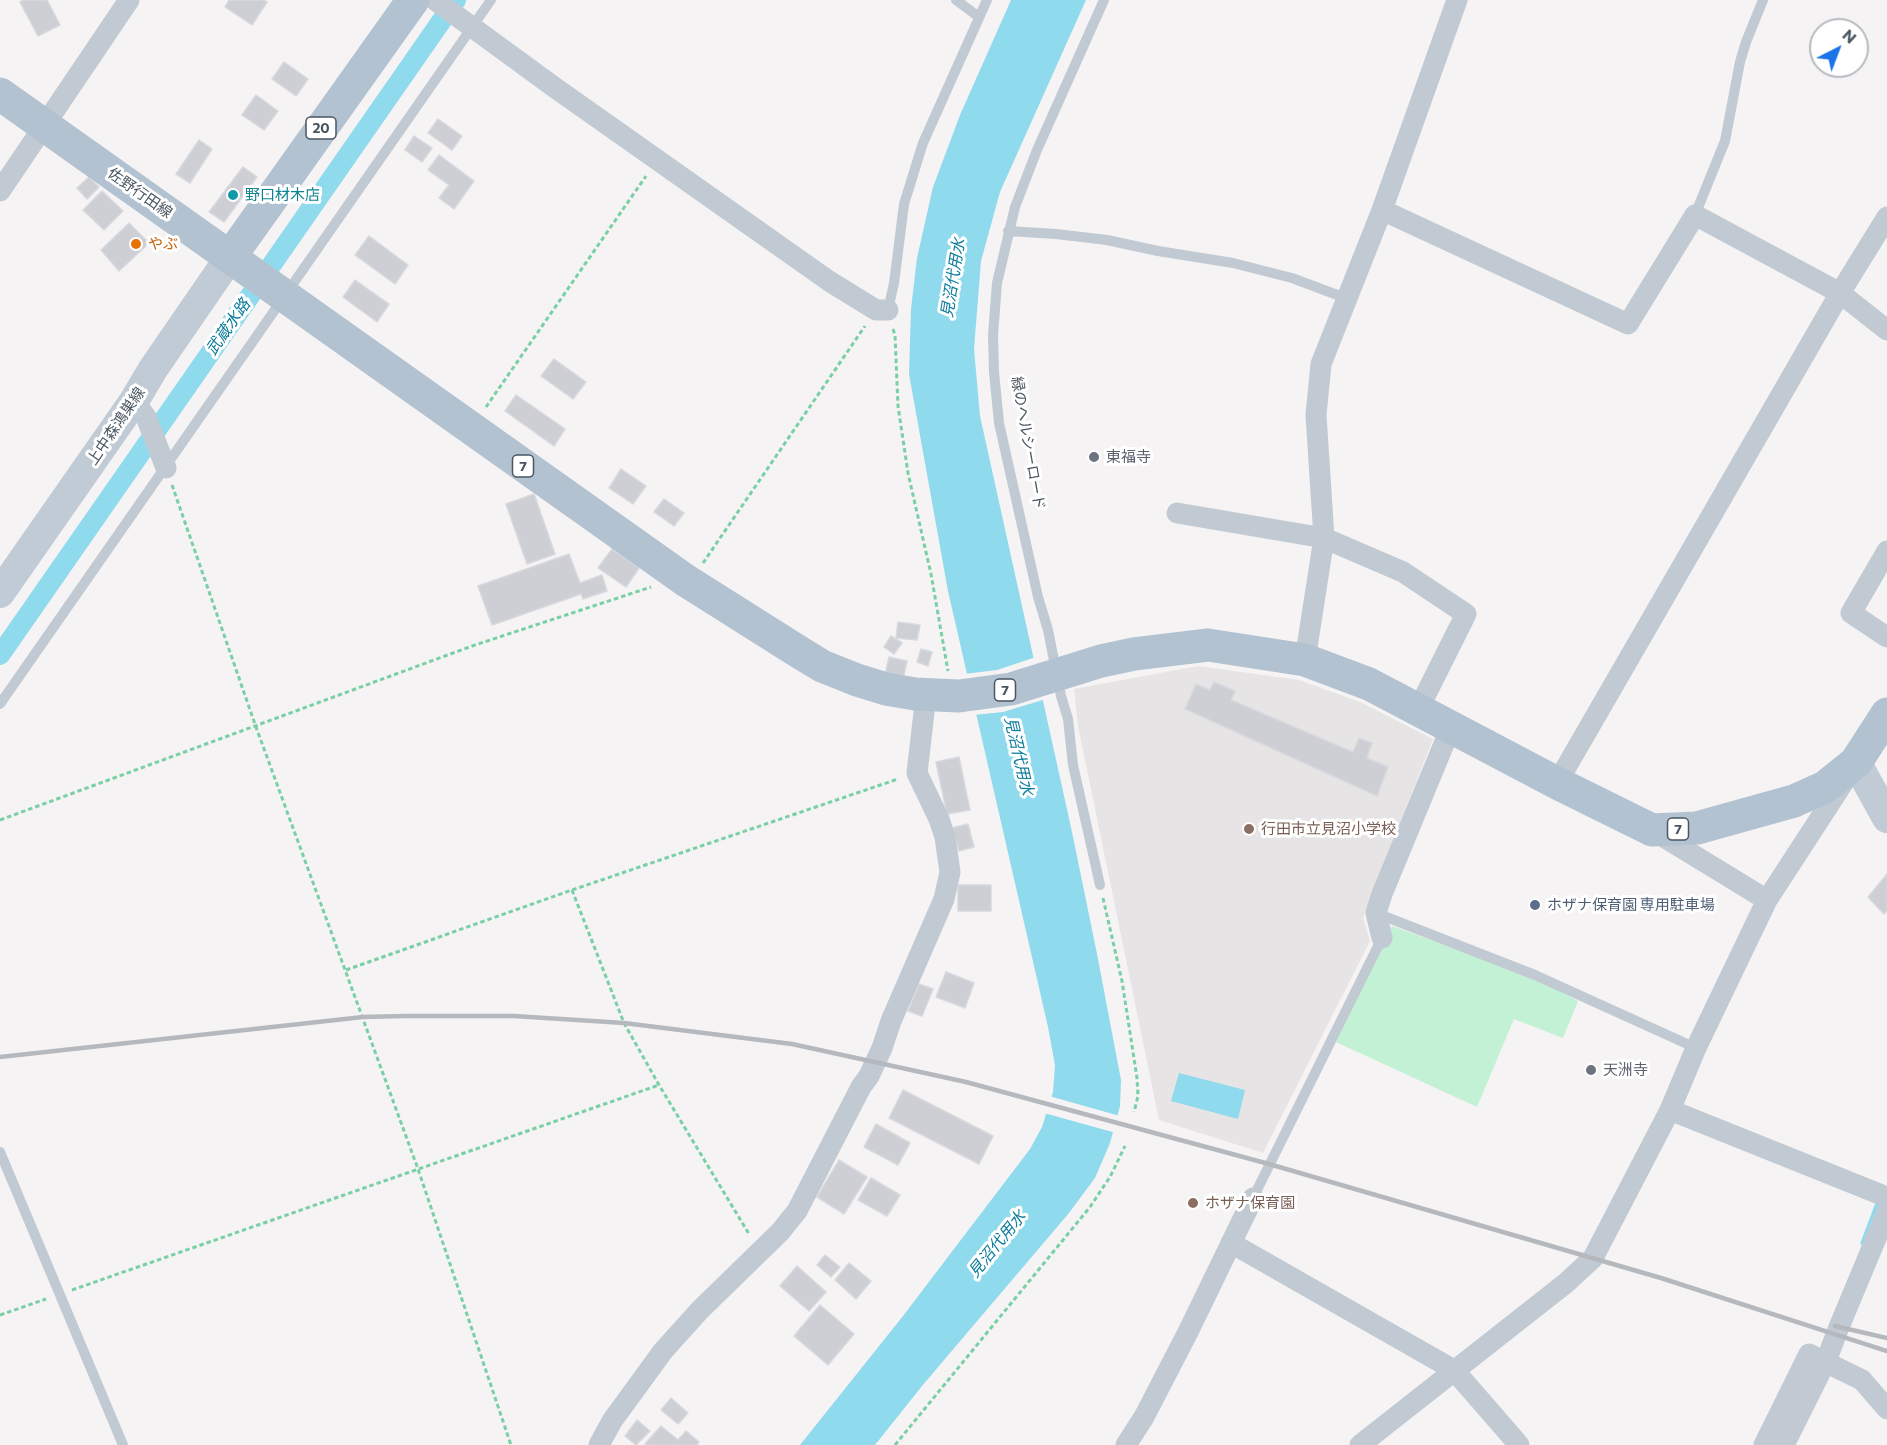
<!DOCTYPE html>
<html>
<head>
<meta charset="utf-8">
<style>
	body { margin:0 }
	#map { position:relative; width:1887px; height:1445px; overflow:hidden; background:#f5f3f3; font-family:Commissioner,sans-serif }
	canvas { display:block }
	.north { position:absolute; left:1809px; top:18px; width:60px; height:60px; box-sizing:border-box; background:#fff; border:2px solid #b7bbc0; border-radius:50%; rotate:42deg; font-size:16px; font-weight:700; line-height:24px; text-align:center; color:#4a5661 }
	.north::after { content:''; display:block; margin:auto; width:21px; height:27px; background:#1a73e8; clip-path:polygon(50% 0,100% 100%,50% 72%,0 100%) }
</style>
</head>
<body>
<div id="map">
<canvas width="1887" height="1445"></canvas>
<div class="north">N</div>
</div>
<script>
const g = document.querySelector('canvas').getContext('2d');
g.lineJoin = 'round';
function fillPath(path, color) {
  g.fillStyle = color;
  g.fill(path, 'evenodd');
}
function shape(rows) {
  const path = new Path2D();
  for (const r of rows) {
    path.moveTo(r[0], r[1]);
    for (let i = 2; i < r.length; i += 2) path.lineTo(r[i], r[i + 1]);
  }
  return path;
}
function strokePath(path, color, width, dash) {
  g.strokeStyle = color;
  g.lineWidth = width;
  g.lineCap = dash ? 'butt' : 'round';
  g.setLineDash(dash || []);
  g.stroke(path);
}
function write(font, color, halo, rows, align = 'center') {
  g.font = font + ' Commissioner,"Noto Sans JP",sans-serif';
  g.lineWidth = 6;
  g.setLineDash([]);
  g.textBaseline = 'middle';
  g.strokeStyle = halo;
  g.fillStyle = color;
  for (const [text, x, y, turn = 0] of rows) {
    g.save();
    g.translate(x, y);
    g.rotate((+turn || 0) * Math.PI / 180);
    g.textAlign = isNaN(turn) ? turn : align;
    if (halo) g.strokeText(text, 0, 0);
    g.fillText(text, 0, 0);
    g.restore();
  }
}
const education = shape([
	[1198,666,1299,680,1360,702,1433,739,1363,918,1370,941,1263,1153,1159,1120,1078,726,1074,689]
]);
const green = shape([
	[1392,926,1535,978,1578,1001,1563,1038,1514,1019,1477,1107,1336,1042]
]);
const water = shape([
	[1011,0,1086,0,1000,192,981,261,974,349,980,416,1072,832,1097,954,1121,1080,1120,1106,1110,1143,1095,1178,1069,1213,922,1386,875,1445,800,1445,903,1316,1030,1149,1042,1127,1053,1092,1055,1065,1048,1027,948,591,909,374,911,309,917,258,933,187,960,115],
	[1179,1073,1245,1090,1238,1119,1171,1101]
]);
const pier = shape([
	[1036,657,1046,699,1003,712,974,715,964,674,997,670],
	[1049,1096,1120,1116,1116,1133,1044,1113]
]);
const stream = shape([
	[1863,1243,1880,1198]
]);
const canal = shape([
	[0,655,456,0]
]);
const building = shape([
	[23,0,47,0,60,25,38,36,20,2,23,0],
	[229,0,264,0,267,2,252,25,225,7,229,0],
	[284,62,308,79,296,96,272,79,284,62],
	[256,95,278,111,264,130,242,115,256,95],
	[438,119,462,136,452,150,428,133,438,119],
	[414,136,432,148,422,162,405,150,414,136],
	[199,140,212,149,190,183,176,174,199,140],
	[439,155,474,181,454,209,439,198,449,185,428,170,439,155],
	[243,167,257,177,224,222,209,212,243,167],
	[89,177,99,187,87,199,77,188,89,177],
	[102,191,123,211,104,230,83,210,102,191],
	[129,223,149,243,119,271,101,250,129,223],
	[369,236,408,265,395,284,355,255,369,236],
	[355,280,389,304,377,322,343,297,355,280],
	[554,359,586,382,573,399,541,376,554,359],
	[516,395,565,429,554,446,505,411,516,395],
	[621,469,646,486,633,504,609,488,621,469],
	[534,494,555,554,527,564,506,504,534,494],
	[664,499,684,513,674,526,654,512,664,499],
	[612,549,639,568,626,587,598,568,612,549],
	[569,554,580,583,602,575,607,591,583,599,581,594,492,625,478,586,569,554],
	[898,622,920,625,917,640,896,638,898,622],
	[891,636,902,643,894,654,884,647,891,636],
	[921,649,932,652,928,666,917,662,921,649],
	[889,657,907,661,903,679,885,675,889,657],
	[1214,682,1235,691,1231,700,1353,752,1359,738,1372,743,1367,758,1388,767,1377,796,1185,709,1196,684,1210,690,1214,682],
	[959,757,970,810,947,814,936,762,959,757],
	[968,824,974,847,959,851,952,828,968,824],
	[1887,874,1887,911,1884,914,1868,897,1887,874],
	[958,885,991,885,991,911,958,911,958,885],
	[946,972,974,983,965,1008,936,997,946,972],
	[919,984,933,989,922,1016,908,1011,919,984],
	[903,1090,993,1136,979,1164,889,1118,903,1090],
	[876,1124,910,1143,898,1165,864,1147,876,1124],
	[839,1160,867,1177,844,1214,817,1197,839,1160],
	[871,1178,900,1195,887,1216,858,1200,871,1178],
	[825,1255,840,1267,831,1277,817,1265,825,1255],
	[849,1263,871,1281,856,1299,835,1280,849,1263],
	[797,1266,826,1292,809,1311,780,1286,797,1266],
	[820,1305,854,1334,828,1365,794,1336,820,1305],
	[671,1398,688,1413,678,1424,661,1410,671,1398],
	[637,1420,650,1431,636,1445,625,1436,637,1420],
	[661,1426,678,1440,686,1431,699,1442,697,1445,647,1445,645,1444,661,1426]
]);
const path = shape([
	[893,329,895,335,898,406,908,473,931,574,948,671],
	[486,407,646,176],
	[172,485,256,727,418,1169,511,1445],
	[703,563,865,326],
	[0,820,472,646,651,587],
	[572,890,624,1023,659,1085,749,1234],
	[1103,898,1122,981,1137,1078,1138,1096,1134,1112],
	[346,970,572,890,898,779],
	[72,1290,659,1085],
	[0,1315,46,1299],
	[895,1445,1090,1207,1110,1177,1125,1146]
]);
const service = shape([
	[956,0,979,17],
	[1695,215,1725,141,1740,62,1746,42,1763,0],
	[1008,231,1056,234,1107,240,1158,251,1233,263,1292,278,1348,299],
	[888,310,894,283,904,204,923,143,987,0],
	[0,704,491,0],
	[1100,885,1073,765,1068,719,1061,696,1048,630,1038,597,999,423,994,372,993,335,997,283,1015,207,1037,150,1104,0],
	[1376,913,1535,975,1696,1048],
	[0,1152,123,1445],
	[1253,1198,1382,938]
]);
const minor = shape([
	[435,0,554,87,829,281,876,310,888,310],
	[0,191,129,0],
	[1382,210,1628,324,1695,215,1840,293,1887,330],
	[134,401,146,417,166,468],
	[1177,513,1324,538,1403,572,1466,614,1418,710],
	[1887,551,1851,613,1887,637],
	[1305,660,1324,538,1316,415,1321,364,1382,210,1457,0],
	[1557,783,1840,293,1887,217],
	[1654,831,1767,900],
	[1382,938,1376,913,1382,894,1451,727],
	[1670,1110,1887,1197],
	[1231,1243,1454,1370,1519,1445],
	[599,1445,612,1421,663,1351,700,1310,780,1232,797,1211,861,1087,869,1076,882,1048,891,1021,944,899,950,872,945,837,939,819,917,773,926,695],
	[1126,1445,1144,1417,1188,1332,1253,1198],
	[1360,1445,1566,1283,1593,1258,1670,1110,1696,1048,1767,900,1845,780],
	[1764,1445,1809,1354,1862,1380,1887,1409],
	[1784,1445,1826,1361,1839,1327,1887,1212]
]);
const secondary = shape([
	[0,593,134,401,153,369,230,257],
	[1856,762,1887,818]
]);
const primary = shape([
	[0,94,685,580,799,652,822,666,857,680,886,689,915,694,959,696,1011,689,1101,661,1134,654,1208,645,1305,660,1369,684,1557,783,1652,830,1697,828,1794,801,1825,787,1856,762,1887,714],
	[230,257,413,0]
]);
const rail = shape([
	[0,1057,363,1017,405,1016,514,1016,624,1023,792,1044,966,1082,1269,1164,1661,1278,1887,1351],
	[1835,1326,1887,1338]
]);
const markers = [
	[233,195,6,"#0f9aa8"],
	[136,244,6,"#e8710a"],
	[1094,457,6,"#6b7280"],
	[1249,829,6,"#8d6e63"],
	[1535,905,6,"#5c6f8a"],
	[1591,1070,6,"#6b7280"],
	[1193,1203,6,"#8d6e63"]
];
const shields = [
	[321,128,30],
	[523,466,21],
	[1005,690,21],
	[1678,829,21]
];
const shieldNames = [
	["20",321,128],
	["7",523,466],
	["7",1005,690],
	["7",1678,829]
];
const streetNames = [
	["佐野行田線",140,193,35],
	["上中森鴻巣線",116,426,-56],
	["緑のヘルシーロード",1028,443,80]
];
const cultureNames = [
	["野口材木店",245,195]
];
const foodNames = [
	["やぶ",148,244]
];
const worshipNames = [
	["東福寺",1106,457],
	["天洲寺",1603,1070]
];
const educationNames = [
	["行田市立見沼小学校",1261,829],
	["ホザナ保育園",1205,1203]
];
const serviceNames = [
	["ホザナ保育園 専用駐車場",1547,905]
];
const waterNames = [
	["見沼代用水",953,278,-81],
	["武蔵水路",228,327,-55],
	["見沼代用水",1019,756,77],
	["見沼代用水",997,1244,-51]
];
fillPath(education, '#e6e4e5');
fillPath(green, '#c3f1d5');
fillPath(water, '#90daee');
fillPath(pier, '#f5f3f3');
strokePath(stream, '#90daee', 5);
strokePath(canal, '#90daee', 20);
fillPath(building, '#cdcfd5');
strokePath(building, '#d7d9de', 1.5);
strokePath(path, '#7ad0a6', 3, [4.5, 3]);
strokePath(service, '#c1cad2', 10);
strokePath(minor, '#c1cad2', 21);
strokePath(secondary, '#c1cbd6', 30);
strokePath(primary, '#b3c2d1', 33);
strokePath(rail, '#b5b8bd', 4.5);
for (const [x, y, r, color] of markers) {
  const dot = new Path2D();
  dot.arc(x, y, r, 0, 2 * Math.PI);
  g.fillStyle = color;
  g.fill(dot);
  strokePath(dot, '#fff', 2);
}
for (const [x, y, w] of shields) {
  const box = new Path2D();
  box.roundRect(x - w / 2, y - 11, w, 22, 4.5);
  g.fillStyle = '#fff';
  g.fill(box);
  strokePath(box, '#4a5661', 1.5);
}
write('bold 14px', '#4a5661', null, shieldNames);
write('15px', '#4a5661', '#fff', streetNames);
write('15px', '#0d838f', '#fff', cultureNames, 'left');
write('15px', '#c56008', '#fff', foodNames, 'left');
write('15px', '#5b616d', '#fff', worshipNames, 'left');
write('15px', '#785e54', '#fff', educationNames, 'left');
write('15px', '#4e5e75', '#fff', serviceNames, 'left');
write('italic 16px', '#0c7c9b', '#fff', waterNames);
</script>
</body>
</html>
